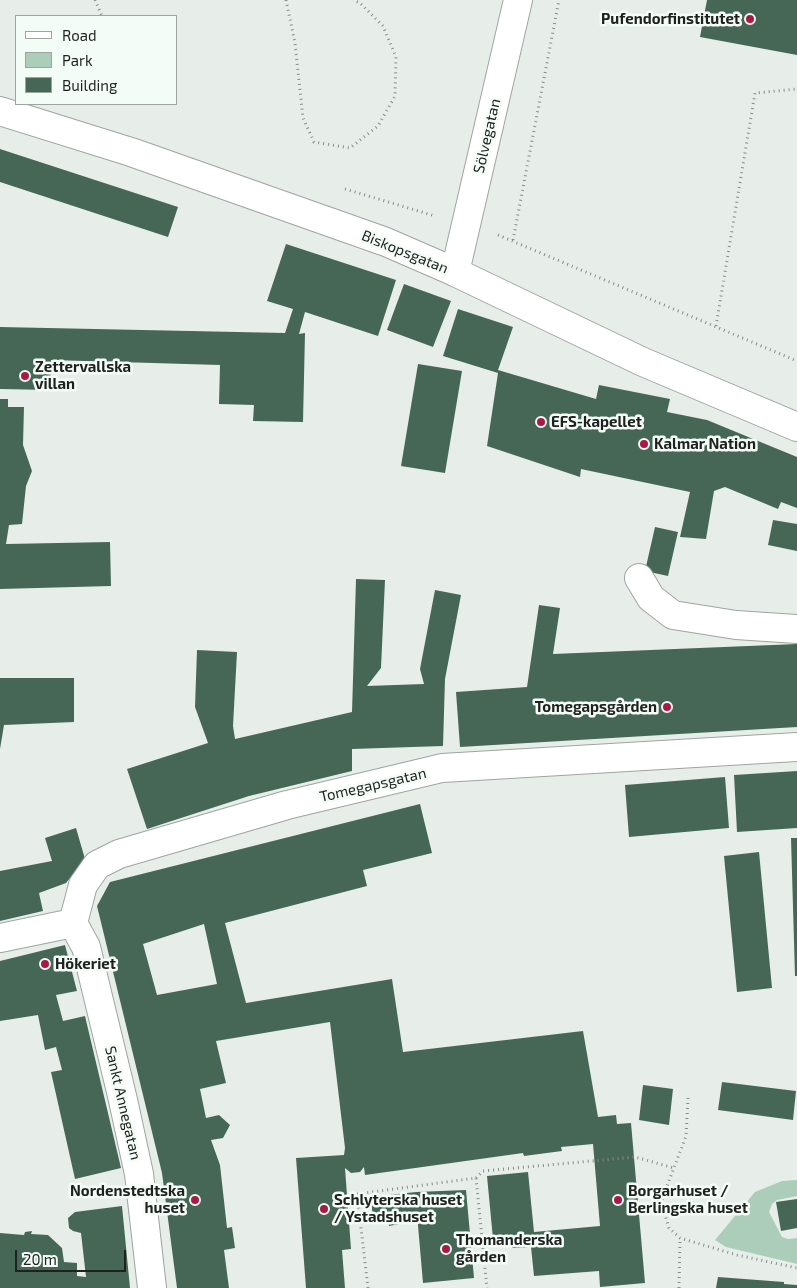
<!DOCTYPE html>
<html>
<head>
<meta charset="utf-8">
<style>
	body { margin:0 }
	#map { position:relative; width:797px; height:1288px; overflow:hidden; background:#e7eeea; font-family:"Exo 2",sans-serif }
	canvas { display:block }
	.legend { position:absolute; left:15px; top:15px; width:162px; height:90px; box-sizing:border-box; background:#f4fcf7; border:1px solid #9ea4a1; margin:0; padding:6px 9px; list-style:none; font-size:15px; color:#1e211f }
	.legend li { display:flex; align-items:center; gap:10px; height:25px }
	.legend b { width:25px; border:1px solid #9ea4a1 }
	.scale { position:absolute; left:15px; top:1250px; width:111px; height:22px; box-sizing:border-box; border:2px solid #1e211f; border-top:0; padding-left:6px; font-size:15px; line-height:18px; white-space:nowrap; color:#1e211f; -webkit-text-stroke:4px #f4fcf7; paint-order:stroke }
</style>
</head>
<body>
<div id="map">
<canvas width="797" height="1288"></canvas>
<ul class="legend">
<li><b style="height:6px;background:#fff"></b>Road</li>
<li><b style="height:14px;background:#abcdba"></b>Park</li>
<li><b style="height:14px;background:#476756"></b>Building</li>
</ul>
<div class="scale">20 m</div>
</div>
<script>
const g = document.querySelector('canvas').getContext('2d');
g.lineJoin = 'round';
function fillPath(path, color) {
  g.fillStyle = color;
  g.fill(path, 'evenodd');
}
function shape(rows) {
  const path = new Path2D();
  for (const r of rows) {
    path.moveTo(r[0], r[1]);
    for (let i = 2; i < r.length; i += 2) path.lineTo(r[i], r[i + 1]);
  }
  return path;
}
function strokePath(path, color, width, dash) {
  g.strokeStyle = color;
  g.lineWidth = width;
  g.lineCap = dash ? 'butt' : 'round';
  g.setLineDash(dash || []);
  g.stroke(path);
}
function write(font, color, halo, rows, align = 'center') {
  g.font = font + ' "Exo 2",sans-serif';
  g.lineWidth = 5;
  g.setLineDash([]);
  g.textBaseline = 'middle';
  g.strokeStyle = halo;
  g.fillStyle = color;
  for (const [text, x, y, turn = 0] of rows) {
    g.save();
    g.translate(x, y);
    g.rotate((+turn || 0) * Math.PI / 180);
    g.textAlign = isNaN(turn) ? turn : align;
    if (halo) g.strokeText(text, 0, 0);
    g.fillText(text, 0, 0);
    g.restore();
  }
}
const green = shape([
	[797,1180,797,1196,777,1200,772,1204,769,1212,782,1237,788,1239,797,1238,797,1264,726,1247,715,1240,755,1192,782,1181]
]);
const building = shape([
	[707,0,797,0,797,55,700,37],
	[0,149,178,207,168,237,0,182],
	[286,244,396,280,378,336,305,312,299,334,305,333,303,422,253,421,254,405,219,404,220,365,51,360,50,390,0,389,0,327,285,333,293,309,267,301],
	[404,284,451,301,433,347,387,330],
	[458,309,513,327,498,370,596,399,599,385,670,399,667,412,707,420,797,457,797,508,781,502,778,509,725,487,714,491,706,539,680,537,690,492,581,469,580,477,487,446,498,373,443,356],
	[418,364,462,371,445,473,401,466],
	[0,399,8,399,8,407,24,407,23,445,32,471,26,486,22,524,9,525,6,544,110,542,111,586,0,589],
	[773,520,797,524,797,551,768,545],
	[655,527,678,532,668,576,645,571],
	[356,579,385,580,381,668,367,686,424,684,420,669,435,590,461,595,445,679,443,746,352,749,352,771,249,796,147,829,127,769,208,743,195,707,197,650,237,652,233,726,235,739,352,712],
	[539,605,560,608,553,654,797,644,797,727,460,747,456,692,527,687],
	[0,678,74,678,74,722,4,725,0,749],
	[797,771,797,828,737,832,734,775],
	[725,777,729,828,629,837,625,785],
	[420,804,432,853,363,870,367,886,225,923,246,1003,392,979,403,1052,583,1031,598,1117,616,1115,617,1124,631,1123,645,1283,600,1287,599,1271,534,1276,531,1247,512,1248,511,1237,493,1239,487,1176,528,1172,534,1232,600,1226,593,1144,561,1147,562,1151,524,1156,523,1153,365,1175,364,1167,360,1172,351,1173,345,1168,351,1249,342,1250,345,1288,306,1288,296,1158,344,1155,345,1148,330,1022,216,1041,226,1083,200,1089,206,1118,219,1115,230,1125,223,1138,211,1140,220,1165,227,1228,232,1227,235,1248,224,1250,229,1288,177,1288,162,1173,97,906,110,882],
	[204,924,217,984,157,995,143,944],
	[76,828,85,859,66,883,39,893,43,911,0,921,0,871,52,861,45,838],
	[791,838,797,838,797,976,795,976],
	[759,852,772,988,737,992,724,856],
	[65,945,77,991,56,995,63,1021,85,1016,121,1168,75,1179,51,1072,62,1070,56,1047,45,1050,38,1015,0,1021,0,961],
	[722,1082,796,1091,793,1120,718,1110],
	[643,1085,673,1089,669,1125,639,1120],
	[466,1190,474,1278,423,1283,417,1214,399,1216,399,1224,389,1226,388,1218,373,1220,371,1197,416,1192],
	[797,1199,797,1228,781,1231,776,1202],
	[122,1206,130,1288,0,1288,0,1233,24,1235,25,1232,32,1231,31,1234,48,1235,62,1248,64,1262,77,1263,77,1276,86,1277,81,1233,73,1231,69,1228,68,1218,75,1212],
	[718,1277,784,1282,784,1284,797,1285,797,1288,716,1288]
]);
const path = shape([
	[95,0,102,16],
	[286,0,295,43,303,118,314,142,350,148,378,126,395,96,396,57,383,26,360,3,353,0],
	[345,189,435,216],
	[498,235,797,361],
	[513,240,559,0],
	[716,326,755,93,797,89],
	[688,1098,686,1136,661,1202,669,1228,680,1238,737,1255,797,1268],
	[476,1178,483,1171,635,1157,674,1168],
	[368,1288,357,1194,476,1178,487,1288],
	[679,1288,680,1238]
]);
const pedestrian = shape([
	[639,578,651,598,673,615,736,625,797,629]
]);
const minor = shape([
	[455,272,518,0],
	[73,923,83,885,97,865,119,854,287,805,442,768,797,747],
	[73,923,86,947,123,1100,139,1174,152,1288],
	[0,938,73,923]
]);
const tertiary = shape([
	[0,111,131,152,386,242,455,272,643,362,797,427]
]);
const markers = [
	[750,19,5,"#ac1845"],
	[25,376,5,"#ac1845"],
	[541,422,5,"#ac1845"],
	[644,444,5,"#ac1845"],
	[667,707,5,"#ac1845"],
	[45,964,5,"#ac1845"],
	[195,1200,5,"#ac1845"],
	[618,1200,5,"#ac1845"],
	[324,1209,5,"#ac1845"],
	[446,1249,5,"#ac1845"]
];
const poiNames = [
	["Pufendorfinstitutet",740,19,"right"],
	["Zettervallska",35,367],
	["villan",35,384],
	["EFS-kapellet",551,422],
	["Kalmar Nation",654,444],
	["Tomegapsgården",657,707,"right"],
	["Hökeriet",55,964],
	["Nordenstedtska",185,1191,"right"],
	["huset",185,1208,"right"],
	["Borgarhuset /",628,1191],
	["Berlingska huset",628,1208],
	["Schlyterska huset",334,1200],
	["/ Ystadshuset",334,1217],
	["Thomanderska",456,1240],
	["gården",456,1257]
];
const streetNames = [
	["Sölvegatan",487,136,-77],
	["Biskopsgatan",405,252,22],
	["Tomegapsgatan",373,785,-13],
	["Sankt Annegatan",123,1103,77]
];
fillPath(green, '#abcdba');
fillPath(building, '#476756');
strokePath(pedestrian, '#9ea5a1', 30);
strokePath(minor, '#9ea5a1', 30);
strokePath(tertiary, '#9ea5a1', 30);
strokePath(path, '#878c89', 3, [1, 4]);
strokePath(pedestrian, '#fff', 28);
strokePath(minor, '#fff', 28);
strokePath(tertiary, '#fff', 28);
for (const [x, y, r, color] of markers) {
  const dot = new Path2D();
  dot.arc(x, y, r, 0, 2 * Math.PI);
  g.fillStyle = color;
  g.fill(dot);
  strokePath(dot, '#f4fcf7', 2);
}
write('bold 15px', '#1e211f', '#f4fcf7', poiNames, 'left');
write('15px', '#1e211f', '#f4fcf7', streetNames);
</script>
</body>
</html>
